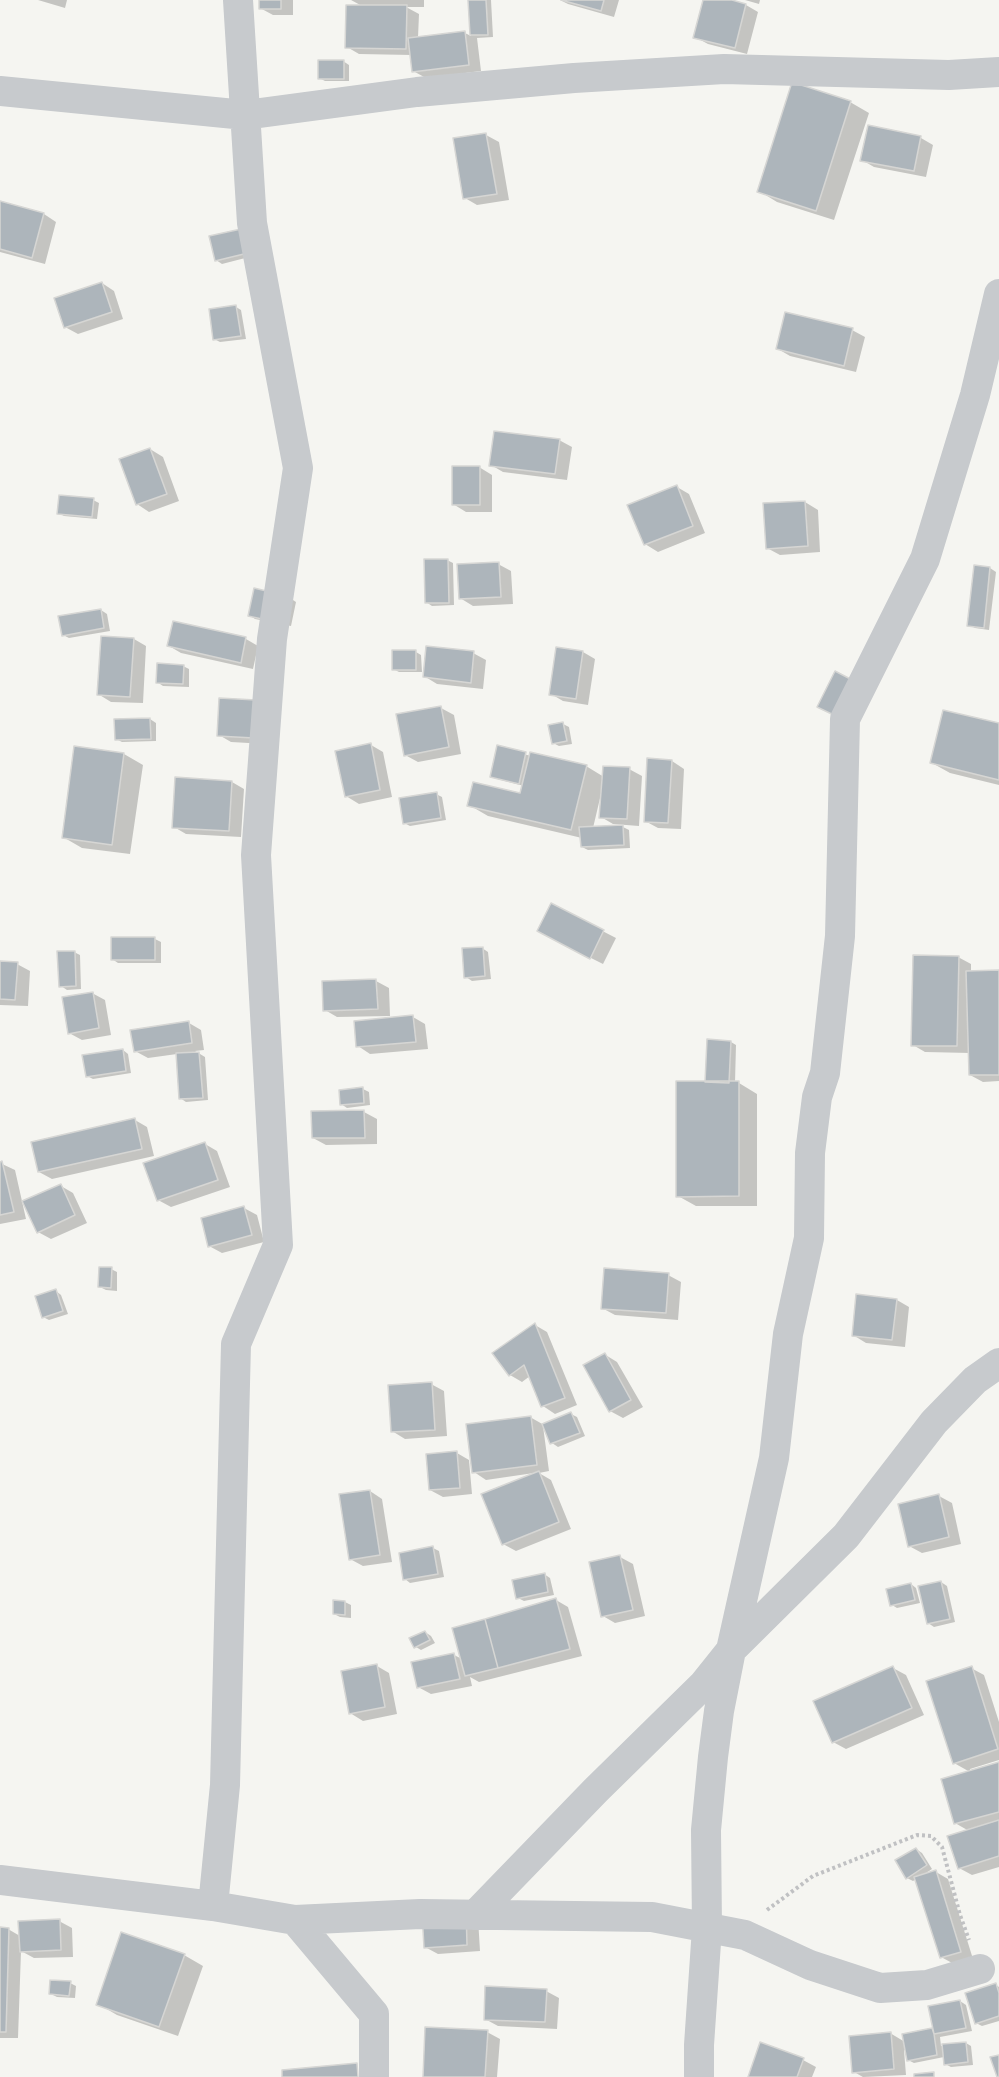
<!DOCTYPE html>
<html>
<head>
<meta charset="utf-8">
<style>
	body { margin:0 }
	canvas { display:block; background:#f5f5f1 }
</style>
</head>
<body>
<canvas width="999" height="2077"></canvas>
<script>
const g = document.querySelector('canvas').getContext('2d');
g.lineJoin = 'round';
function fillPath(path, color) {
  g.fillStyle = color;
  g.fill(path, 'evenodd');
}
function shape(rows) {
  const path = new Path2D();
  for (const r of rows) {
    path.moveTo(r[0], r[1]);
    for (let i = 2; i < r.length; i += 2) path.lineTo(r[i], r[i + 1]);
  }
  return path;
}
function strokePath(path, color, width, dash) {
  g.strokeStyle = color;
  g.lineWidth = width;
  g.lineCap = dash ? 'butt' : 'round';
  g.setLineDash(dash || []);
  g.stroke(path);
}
const shadow = shape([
	[38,0,67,0,65,8],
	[260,0,293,0,293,15,273,15,260,8],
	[351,0,424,0,424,7,406,7,419,14,418,38,465,33,471,36,469,0,491,0,493,37,477,38,481,71,426,78,413,71,411,55,359,54,347,47,362,6],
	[560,0,619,0,614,17,568,4],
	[705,0,726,0,746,5,758,12,747,54,708,44,695,37],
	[745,0,760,0,759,4],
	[343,61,349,65,349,81,325,81,319,78],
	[850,102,869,113,834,220,777,202,759,191],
	[486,135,499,142,509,200,477,205,465,198],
	[921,138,933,145,926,177,874,167,862,160],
	[0,203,44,214,56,222,45,264,0,252],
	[211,238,253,256,222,264,216,260],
	[102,283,114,291,123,319,78,334,65,327],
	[236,307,241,310,246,339,220,342,214,339],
	[852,330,865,337,856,372,790,356,778,349],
	[559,440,572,447,567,480,503,472,491,465],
	[150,449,163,457,179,501,149,512,137,504],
	[479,467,492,475,492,512,466,512,453,504],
	[677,487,689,494,705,533,658,552,645,544],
	[93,500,99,503,97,519,64,516,58,513],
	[805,502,818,510,820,552,780,555,767,548],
	[447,560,453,563,454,605,432,606,426,602],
	[498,564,511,571,513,604,473,606,460,598],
	[975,566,990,568,996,572,989,630,975,628,969,625],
	[290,598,296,602,291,626,255,619,249,615],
	[101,610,107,614,110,631,69,638,63,635],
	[174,623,246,639,258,646,253,669,181,653,169,646],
	[134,639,146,646,143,703,111,702,98,694],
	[416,652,421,655,422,672,399,672,393,669],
	[583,652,595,659,588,705,563,701,551,694],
	[473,653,486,660,483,689,437,684,424,676],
	[183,666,189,669,189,687,163,686,157,682],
	[441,708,454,715,461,754,418,762,405,755],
	[268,709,266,744,231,742,219,735],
	[150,719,156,723,156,741,122,742,116,739],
	[563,724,569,727,572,744,559,746,553,743],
	[999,725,999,785,950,773,932,763],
	[371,745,383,752,392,797,359,804,346,796],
	[498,747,531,756,586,766,604,777,629,769,642,776,639,826,613,824,601,817,602,794,601,794,593,828,621,826,629,830,630,848,588,850,582,847,582,838,488,816,469,805,522,795,524,786,497,779,491,776],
	[75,748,124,754,143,765,130,854,82,848,63,837],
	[672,761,684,769,681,829,658,828,645,821],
	[232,782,244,789,241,837,186,834,174,827],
	[436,794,442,797,446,820,410,826,404,823],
	[552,905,616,938,603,964,551,938],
	[155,939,161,942,161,963,118,963,112,959],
	[482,948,488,952,491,979,472,981,466,977],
	[74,952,80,955,81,989,67,990,61,986],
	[958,957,971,964,971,972,999,972,999,1081,983,1082,970,1075,970,1053,925,1052,913,1045],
	[0,963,17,964,30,971,28,1006,0,1005],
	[376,981,389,988,390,1016,337,1017,325,1010,324,982],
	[92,993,105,1000,111,1035,82,1040,69,1033],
	[413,1017,425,1024,428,1049,370,1054,358,1046],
	[189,1023,201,1030,204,1050,195,1051,205,1057,208,1100,186,1102,180,1098,177,1054,148,1058,135,1051],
	[731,1042,736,1045,735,1083,739,1083,757,1094,757,1206,696,1206,678,1196,706,1083],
	[123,1050,128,1054,131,1073,93,1079,87,1076],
	[363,1089,369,1092,370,1105,347,1108,341,1104],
	[364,1112,377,1119,377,1144,326,1145,313,1138],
	[135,1120,147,1127,154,1156,52,1179,39,1172],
	[205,1144,217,1151,230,1187,171,1207,158,1200],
	[0,1163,15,1170,26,1219,0,1224],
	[61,1186,73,1193,87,1223,51,1239,38,1232],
	[244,1208,257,1215,264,1242,222,1253,209,1246],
	[111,1269,117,1272,117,1291,106,1290,100,1287],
	[668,1275,681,1282,678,1320,615,1315,602,1308],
	[56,1291,61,1295,68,1314,49,1320,43,1317],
	[897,1300,909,1307,905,1347,866,1343,853,1335],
	[535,1325,547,1332,577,1405,555,1414,543,1406,530,1376,522,1382,510,1375],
	[604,1354,617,1362,643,1407,623,1418,610,1411],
	[431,1384,444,1391,447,1436,405,1439,392,1431],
	[571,1414,577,1417,585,1436,558,1447,552,1443,543,1426,549,1471,539,1473,551,1480,571,1529,516,1551,503,1544,534,1473,486,1480,474,1472,530,1417,544,1425],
	[457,1453,469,1460,472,1494,443,1497,430,1490],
	[370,1491,382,1499,392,1562,363,1566,350,1559],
	[939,1496,952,1503,961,1544,922,1553,909,1546],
	[433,1548,439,1551,444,1577,410,1583,405,1579],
	[620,1557,633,1564,645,1616,615,1623,603,1616],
	[544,1574,550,1578,554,1595,524,1601,518,1598],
	[941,1582,947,1586,955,1622,934,1627,928,1623],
	[911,1584,916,1588,920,1603,897,1608,892,1605],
	[556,1600,568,1607,582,1656,479,1682,470,1677,472,1686,431,1694,418,1687,454,1655,462,1659],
	[345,1602,351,1605,351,1618,340,1617,334,1614],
	[425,1632,431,1636,435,1643,421,1650,416,1647],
	[377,1666,389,1673,397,1714,363,1721,350,1713],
	[893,1668,906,1675,924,1715,846,1749,833,1742],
	[971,1668,984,1675,999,1722,999,1760,970,1769,970,1772,999,1764,999,1867,972,1875,959,1868,969,1831,955,1823,970,1772,954,1763],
	[916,1849,922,1853,932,1869,923,1875,936,1872,948,1879,973,1959,954,1964,941,1957,916,1879,913,1881,907,1878],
	[478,1918,480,1951,438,1954,425,1947],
	[59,1921,72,1928,73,1957,34,1958,21,1951,18,2038,0,2038,0,1929,8,1929,20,1936],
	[184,1955,203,1966,178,2036,117,2015,98,2004],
	[70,1983,76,1986,75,1998,57,1997,51,1994],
	[996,1985,999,1987,999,2021,982,2026,976,2023],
	[546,1991,559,1998,557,2029,498,2026,485,2019],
	[960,2001,966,2005,972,2031,940,2037,941,2046,966,2043,971,2046,973,2065,951,2067,945,2064,944,2057,914,2063,908,2060,906,2050,904,2050,906,2075,863,2077,854,2072,890,2033,905,2042,931,2030,935,2032],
	[487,2032,500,2039,497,2077,424,2077],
	[803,2060,816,2067,812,2077,749,2077]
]);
const building = shape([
	[259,0,281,0,281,9,259,9,259,0],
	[468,0,486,0,488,35,470,35,468,0],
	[561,0,604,0,601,11,561,0],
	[703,0,732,0,746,4,735,48,693,38,703,0],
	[346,5,407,5,406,49,345,48,346,5],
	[465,31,469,65,412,72,408,38,465,31],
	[318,60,344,60,344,79,318,79,318,60],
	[792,82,851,101,816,211,757,192,792,82],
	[868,125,921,136,914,171,860,161,868,125],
	[486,133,497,194,463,199,453,138,486,133],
	[0,201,44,213,32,258,0,249,0,201],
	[241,229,248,253,215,261,209,236,241,229],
	[102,282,112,312,64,328,54,298,102,282],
	[236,305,241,336,213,340,209,309,236,305],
	[785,312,853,328,844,366,776,349,785,312],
	[494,431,560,439,555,474,489,466,494,431],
	[150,448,167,494,136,505,119,459,150,448],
	[452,466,480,466,480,505,452,505,452,466],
	[677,485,693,526,644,545,627,505,677,485],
	[59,495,94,498,92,517,57,514,59,495],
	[805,501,808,546,766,549,763,503,805,501],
	[424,559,448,559,449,603,425,603,424,559],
	[499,562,501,597,459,599,457,564,499,562],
	[974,565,990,567,984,628,967,626,974,565],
	[254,588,291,597,285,624,248,616,254,588],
	[101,609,104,628,62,636,58,616,101,609],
	[173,621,246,637,241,663,167,646,173,621],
	[101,636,134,638,130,697,97,695,101,636],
	[426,646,474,651,471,683,423,677,426,646],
	[556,647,583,651,576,699,549,695,556,647],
	[392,650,416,650,416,670,392,670,392,650],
	[157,663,184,665,183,684,156,683,157,663],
	[835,671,858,683,840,718,817,707,835,671],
	[219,698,256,700,254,738,217,736,219,698],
	[441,706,449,747,404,756,396,714,441,706],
	[943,710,999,723,999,780,930,763,943,710],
	[150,718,151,739,115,740,114,719,150,718],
	[563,722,567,741,552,744,548,725,563,722],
	[371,743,380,790,345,797,335,751,371,743],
	[497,745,526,752,519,784,490,777,497,745],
	[74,746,124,753,112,845,62,838,74,746],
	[530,752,587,765,571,830,467,806,473,782,520,793,530,752],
	[647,758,672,760,668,823,644,822,647,758],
	[603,766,630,767,627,819,599,818,603,766],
	[175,777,232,781,229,831,172,828,175,777],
	[437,792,441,818,403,824,399,798,437,792],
	[623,825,624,845,581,847,579,827,623,825],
	[551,903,604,930,590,959,537,931,551,903],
	[111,937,155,937,155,960,111,960,111,937],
	[483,947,485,976,464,978,462,948,483,947],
	[57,951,75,951,76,986,59,987,57,951],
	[913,955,959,956,957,1046,911,1046,913,955],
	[0,961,18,962,15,1000,0,999,0,961],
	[999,970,999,1075,969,1075,966,971,999,970],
	[376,979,378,1009,323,1011,322,981,376,979],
	[93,992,99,1028,68,1034,62,997,93,992],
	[413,1015,416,1042,356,1047,354,1021,413,1015],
	[189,1021,192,1043,134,1052,130,1030,189,1021],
	[707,1039,731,1041,729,1083,705,1082,707,1039],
	[123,1049,126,1071,86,1077,82,1055,123,1049],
	[199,1052,203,1098,179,1099,176,1053,199,1052],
	[676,1081,739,1081,739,1196,676,1197,676,1081],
	[363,1087,364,1103,340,1105,339,1090,363,1087],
	[364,1110,365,1138,312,1138,311,1111,364,1110],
	[135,1118,142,1149,38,1172,31,1142,135,1118],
	[205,1142,218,1180,157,1201,143,1163,205,1142],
	[2,1161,14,1212,0,1215,0,1162,2,1161],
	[61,1184,75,1215,37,1233,22,1201,61,1184],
	[244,1206,252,1235,208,1247,201,1218,244,1206],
	[99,1267,112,1267,111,1288,98,1287,99,1267],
	[604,1268,669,1273,666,1313,601,1309,604,1268],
	[56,1289,63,1311,42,1318,35,1296,56,1289],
	[856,1294,897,1299,892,1340,852,1336,856,1294],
	[535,1323,565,1398,541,1407,524,1365,509,1376,492,1353,535,1323],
	[605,1353,631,1400,609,1412,583,1365,605,1353],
	[432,1382,435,1430,391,1432,388,1385,432,1382],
	[571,1412,580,1433,550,1444,542,1424,571,1412],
	[531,1416,537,1465,472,1473,466,1424,531,1416],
	[457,1451,460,1488,429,1490,426,1454,457,1451],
	[539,1471,559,1522,502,1545,481,1494,539,1471],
	[370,1490,380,1555,349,1560,339,1494,370,1490],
	[939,1494,949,1537,908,1547,898,1504,939,1494],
	[433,1546,438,1574,403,1580,399,1553,433,1546],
	[620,1555,633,1610,601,1617,589,1562,620,1555],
	[545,1573,548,1592,516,1599,512,1580,545,1573],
	[941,1581,950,1619,927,1624,918,1586,941,1581],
	[911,1583,915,1600,890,1606,886,1589,911,1583],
	[556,1598,570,1649,498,1668,485,1619,556,1598],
	[333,1600,345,1601,345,1615,333,1614,333,1600],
	[485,1619,498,1668,465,1676,452,1628,485,1619],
	[425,1631,430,1640,414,1648,409,1638,425,1631],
	[454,1653,460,1679,417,1688,411,1662,454,1653],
	[377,1664,385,1707,349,1714,341,1671,377,1664],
	[893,1666,912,1708,832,1743,813,1701,893,1666],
	[972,1666,998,1749,953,1764,926,1681,972,1666],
	[999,1762,999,1812,954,1824,941,1779,999,1762],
	[999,1820,999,1856,958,1869,947,1836,999,1820],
	[916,1848,927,1865,906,1879,895,1860,916,1848],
	[936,1870,961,1952,940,1958,914,1877,936,1870],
	[466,1910,467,1945,424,1948,422,1912,466,1910],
	[60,1919,61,1950,20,1952,18,1921,60,1919],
	[0,1927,9,1928,6,2032,0,2032,0,1927],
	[121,1932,185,1954,159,2027,96,2005,121,1932],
	[50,1980,71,1981,69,1996,49,1994,50,1980],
	[996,1983,999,1993,999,2016,975,2024,965,1993,996,1983],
	[485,1986,547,1989,545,2022,484,2020,485,1986],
	[960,2000,966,2028,934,2034,928,2006,960,2000],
	[425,2027,488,2030,485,2077,423,2077,425,2027],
	[932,2028,934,2034,937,2055,907,2061,902,2034,932,2028],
	[891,2032,894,2069,852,2073,849,2036,891,2032],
	[760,2042,804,2058,797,2077,748,2077,760,2042],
	[966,2042,968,2062,944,2065,942,2044,966,2042],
	[999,2055,999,2077,997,2077,990,2057,999,2055],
	[357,2063,358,2077,282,2077,282,2070,357,2063],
	[934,2072,934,2077,914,2077,914,2074,934,2072]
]);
const path = shape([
	[767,1910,813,1876,917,1835,931,1836,942,1847,960,1915,969,1940]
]);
const minor = shape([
	[0,91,245,115,417,92,574,78,724,69,949,75,999,72],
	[0,1880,213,1906,295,1920,420,1914,652,1917,745,1935,810,1965,880,1988,927,1985,980,1969],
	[213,1906,225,1785,236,1344,278,1245,256,855,272,639,298,468,252,223,238,0],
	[475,1915,596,1790,703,1685,731,1650,846,1536,934,1422,975,1380,999,1363],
	[295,1920,374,2014,374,2077],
	[699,2077,699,2045,707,1928,706,1830,713,1757,719,1711,731,1650,774,1458,788,1334,809,1238,810,1153,817,1097,825,1073,840,936,845,719,925,559,975,395,999,294]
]);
fillPath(shadow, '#0003');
fillPath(building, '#adb5bb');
strokePath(building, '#d6d6d4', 1.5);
strokePath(path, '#c0c1c3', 4, [3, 3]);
strokePath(minor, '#c7cacd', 30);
</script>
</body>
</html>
